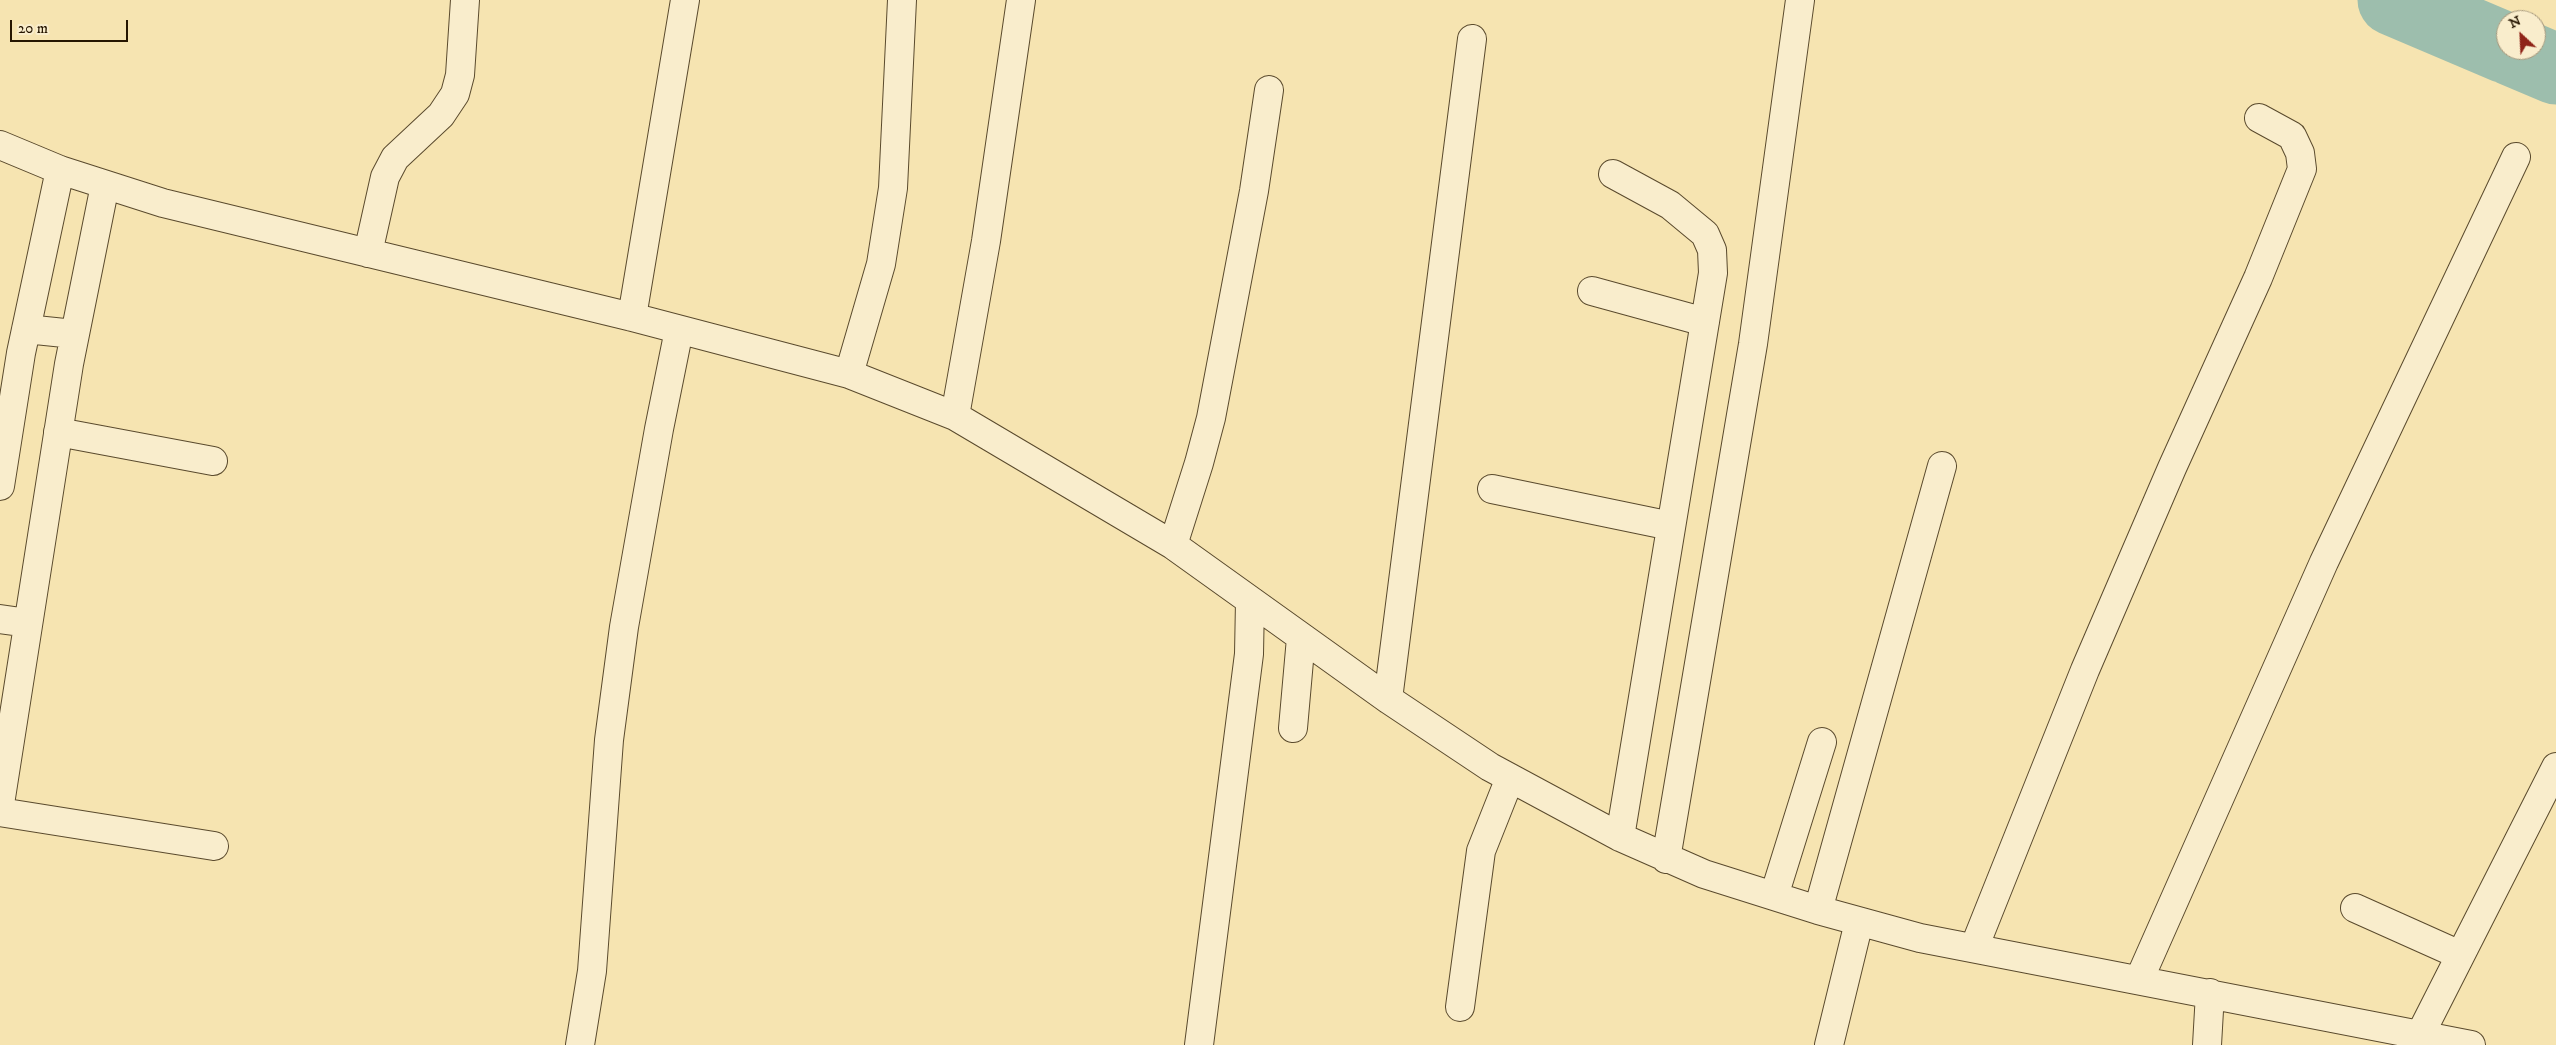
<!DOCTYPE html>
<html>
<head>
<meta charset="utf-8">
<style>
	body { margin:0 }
	#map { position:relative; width:2556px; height:1045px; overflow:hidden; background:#f6e4b1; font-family:"IM FELL DW Pica",serif }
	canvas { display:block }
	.north { position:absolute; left:2496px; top:10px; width:50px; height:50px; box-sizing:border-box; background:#f9edcc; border:1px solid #a5977b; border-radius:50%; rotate:335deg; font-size:14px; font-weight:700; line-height:20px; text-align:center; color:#261601 }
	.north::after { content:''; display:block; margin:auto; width:18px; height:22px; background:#8f2418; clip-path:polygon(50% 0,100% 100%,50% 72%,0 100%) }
	.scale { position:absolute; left:10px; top:20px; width:118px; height:22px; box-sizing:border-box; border:2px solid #261601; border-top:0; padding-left:6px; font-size:15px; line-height:18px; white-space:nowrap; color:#261601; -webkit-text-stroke:4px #f9edcc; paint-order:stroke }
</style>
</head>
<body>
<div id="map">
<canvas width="2556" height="1045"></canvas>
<div class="north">N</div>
<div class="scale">20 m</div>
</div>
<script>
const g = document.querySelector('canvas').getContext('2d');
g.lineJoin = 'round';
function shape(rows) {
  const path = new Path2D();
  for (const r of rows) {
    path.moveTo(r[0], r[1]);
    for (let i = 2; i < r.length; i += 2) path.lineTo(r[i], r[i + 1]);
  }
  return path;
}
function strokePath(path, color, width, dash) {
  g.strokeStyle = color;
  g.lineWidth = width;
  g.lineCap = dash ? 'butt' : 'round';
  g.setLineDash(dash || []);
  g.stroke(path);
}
const river = shape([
	[2393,0,2506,48],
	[2511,50,2556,69]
]);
const minor = shape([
	[0,145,60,170,163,203,632,317,849,374,955,416,1173,545,1388,699,1490,767,1620,837,1704,874,1818,910,1920,938,2471,1045],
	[1613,174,1670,205,1705,234,1712,250,1713,273,1620,837],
	[368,253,385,177,395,158,441,115,455,94,460,75,465,0],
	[1592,291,1705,322],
	[632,317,685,0],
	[26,329,74,334],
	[849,374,881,264,893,188,902,0],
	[955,416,986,241,1021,0],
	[58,432,213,461],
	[0,486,21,353,60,170],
	[1492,489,1671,526],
	[1173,545,1199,463,1211,418,1254,191,1269,90],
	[0,619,28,623],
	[1388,699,1472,39],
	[1293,728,1301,638],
	[0,804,69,364,105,185],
	[0,812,214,846],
	[1666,859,1753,344,1800,0],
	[1774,896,1822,742],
	[2355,908,2460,955],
	[1818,910,1942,466],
	[1974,948,2085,670,2172,468,2258,278,2302,169,2300,153,2292,136,2259,118],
	[2139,980,2324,562,2516,157],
	[1460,1007,1481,851,1510,778],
	[2420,1035,2556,767],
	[580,1045,592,971,609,740,624,627,659,429,679,330],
	[1199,1045,1249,654,1250,601],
	[1829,1045,1859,922],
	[2207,1045,2210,993]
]);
strokePath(river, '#9dbead', 71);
strokePath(minor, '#5a4a2d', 30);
strokePath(minor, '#f9edcc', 28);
</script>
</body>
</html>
